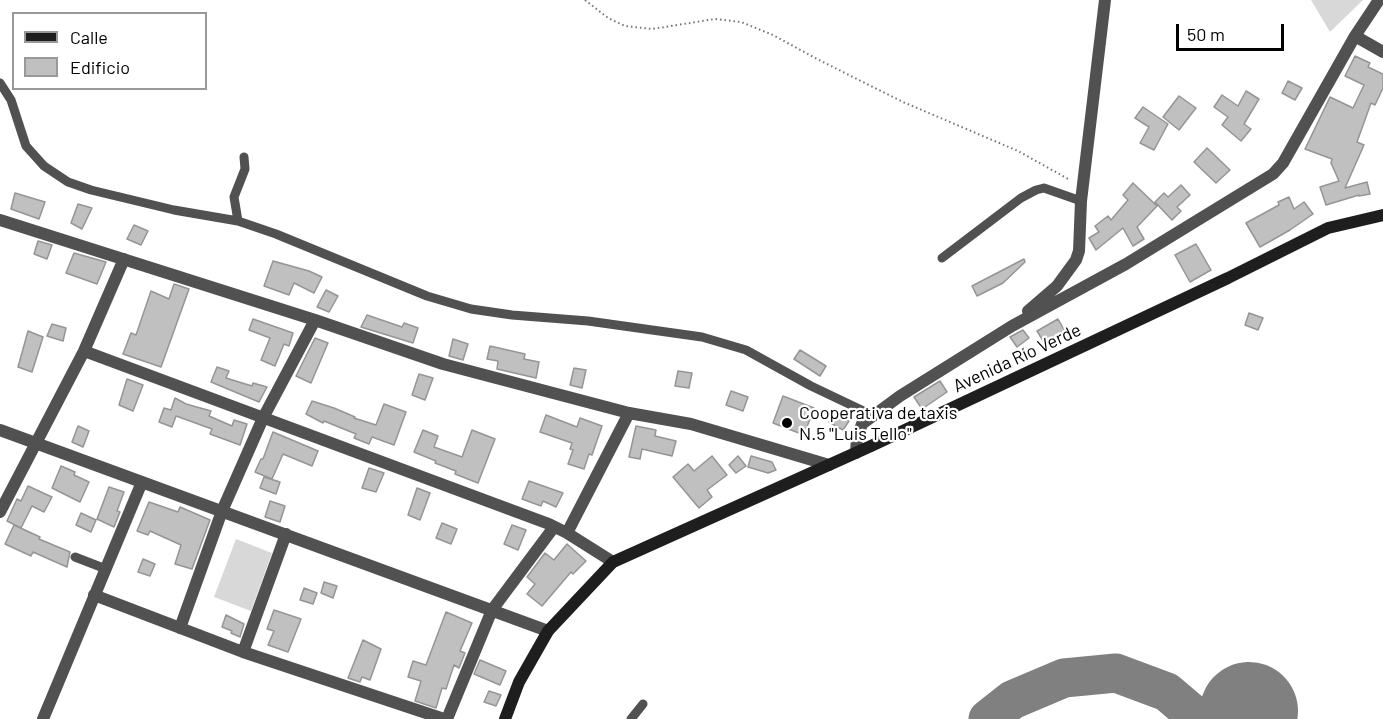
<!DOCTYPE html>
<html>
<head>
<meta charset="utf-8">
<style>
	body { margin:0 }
	#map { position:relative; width:1383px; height:719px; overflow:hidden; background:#fff; font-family:Barlow,sans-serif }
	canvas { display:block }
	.legend { position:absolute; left:12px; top:12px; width:195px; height:78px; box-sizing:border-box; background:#fff; border:2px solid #999; margin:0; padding:8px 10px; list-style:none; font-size:18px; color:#000 }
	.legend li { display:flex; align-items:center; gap:12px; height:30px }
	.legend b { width:30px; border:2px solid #999 }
	.scale { position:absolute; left:1176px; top:24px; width:108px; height:27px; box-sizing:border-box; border:3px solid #000; border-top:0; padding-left:8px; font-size:18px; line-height:21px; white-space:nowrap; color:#000; -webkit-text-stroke:4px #fff; paint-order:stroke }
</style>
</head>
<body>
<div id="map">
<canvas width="1383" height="719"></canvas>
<ul class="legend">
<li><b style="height:8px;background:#1e1e1e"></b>Calle</li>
<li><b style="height:16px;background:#c0c0c0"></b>Edificio</li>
</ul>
<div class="scale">50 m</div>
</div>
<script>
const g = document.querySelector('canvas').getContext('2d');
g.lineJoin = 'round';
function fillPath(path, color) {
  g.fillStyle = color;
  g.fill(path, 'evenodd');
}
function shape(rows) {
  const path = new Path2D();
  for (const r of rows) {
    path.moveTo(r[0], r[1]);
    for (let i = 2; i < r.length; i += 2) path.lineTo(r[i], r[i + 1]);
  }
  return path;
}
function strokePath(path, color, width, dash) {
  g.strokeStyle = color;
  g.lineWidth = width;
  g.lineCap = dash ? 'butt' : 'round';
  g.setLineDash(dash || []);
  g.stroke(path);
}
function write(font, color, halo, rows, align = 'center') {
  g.font = font + ' Barlow,sans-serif';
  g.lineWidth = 4.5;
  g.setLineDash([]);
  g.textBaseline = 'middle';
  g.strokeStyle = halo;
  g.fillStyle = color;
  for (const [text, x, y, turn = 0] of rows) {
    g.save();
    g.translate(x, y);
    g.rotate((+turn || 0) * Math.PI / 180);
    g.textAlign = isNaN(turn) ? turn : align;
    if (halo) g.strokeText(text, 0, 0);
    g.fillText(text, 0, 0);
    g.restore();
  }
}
const green = shape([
	[1311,0,1363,0,1330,32],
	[236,539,272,553,251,611,214,597]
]);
const taxiway = shape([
	[988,719,1012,700,1064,678,1116,673,1167,692,1194,715,1196,719]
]);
const runway = shape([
	[1246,719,1249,711]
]);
const building = shape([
	[1355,56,1370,63,1368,67,1383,74,1383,88,1375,105,1371,103,1357,142,1364,145,1345,188,1367,182,1370,194,1359,196,1359,195,1326,205,1320,187,1339,181,1331,163,1332,159,1305,149,1330,97,1353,108,1364,85,1345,76,1355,56],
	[1288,81,1302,88,1295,100,1282,93,1288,81],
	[1246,91,1259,99,1244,124,1251,129,1241,141,1222,125,1228,117,1214,107,1222,95,1238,106,1246,91],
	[1179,96,1196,108,1179,130,1163,117,1179,96],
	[1143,107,1168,124,1154,150,1140,143,1149,127,1135,118,1143,107],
	[1207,148,1230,170,1216,183,1194,162,1207,148],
	[1133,183,1157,206,1137,227,1144,239,1133,246,1123,228,1096,250,1089,238,1099,232,1095,226,1108,216,1111,220,1128,200,1123,195,1133,183],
	[1181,185,1190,195,1177,207,1181,211,1172,220,1155,202,1164,193,1168,197,1181,185],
	[15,193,45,202,39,219,11,209,15,193],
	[1289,197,1294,209,1304,202,1313,214,1290,230,1260,247,1246,223,1279,205,1278,202,1289,197],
	[78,204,92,208,82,229,71,223,78,204],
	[134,225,148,231,141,245,127,239,134,225],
	[38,241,52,245,47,259,34,254,38,241],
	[1196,244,1211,270,1190,282,1175,255,1196,244],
	[74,253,106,262,97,284,66,273,74,253],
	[1024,259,1025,262,1003,283,977,296,972,286,1024,259],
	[273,261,309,271,322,277,314,293,294,283,289,295,264,286,273,261],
	[174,284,189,289,161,367,123,354,131,333,136,335,151,291,169,299,174,284],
	[326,290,338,296,329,312,317,307,326,290],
	[1249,313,1263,318,1258,330,1245,325,1249,313],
	[367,315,402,327,404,323,418,328,413,343,361,327,367,315],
	[253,319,293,333,289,346,284,344,275,366,261,360,270,338,249,330,253,319],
	[1058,319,1066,333,1045,344,1037,331,1058,319],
	[52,324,66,328,63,341,47,336,52,324],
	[1023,330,1029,338,1017,347,1010,337,1023,330],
	[28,331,43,337,32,372,18,367,28,331],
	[315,338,328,343,311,383,296,376,315,338],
	[453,339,468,344,463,360,449,356,453,339],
	[490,346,525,354,524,359,539,362,536,378,497,369,498,361,487,359,490,346],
	[800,350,826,366,820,376,794,359,800,350],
	[217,367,229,371,226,378,252,386,253,383,267,387,259,402,211,382,217,367],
	[574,368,586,370,582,388,570,385,574,368],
	[678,371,692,373,689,388,675,386,678,371],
	[419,374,433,378,425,400,412,395,419,374],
	[127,379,143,385,133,411,119,405,127,379],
	[940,381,947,392,922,409,914,397,940,381],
	[731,391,748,397,743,411,726,405,731,391],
	[783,396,814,408,804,435,773,423,783,396],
	[175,398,186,404,211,411,209,416,232,426,234,420,247,424,240,445,210,434,212,429,176,416,172,427,159,422,164,408,171,410,175,398],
	[312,401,334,408,355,417,354,418,376,425,384,404,406,412,394,445,372,437,369,444,354,438,356,434,324,421,323,423,306,414,312,401],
	[835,412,849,421,843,430,829,422,835,412],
	[546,415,577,427,580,418,602,426,592,455,589,454,584,469,568,464,573,450,570,449,572,443,540,432,546,415],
	[78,426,89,431,83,447,72,442,78,426],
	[636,426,656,430,655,436,676,441,672,456,642,449,640,459,629,457,636,426],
	[423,430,438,436,434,447,462,457,472,430,495,439,478,483,455,474,456,471,435,463,436,461,414,452,423,430],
	[273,432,318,451,312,466,283,454,272,479,255,472,261,459,263,459,273,432],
	[712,456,727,475,707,490,712,497,699,508,673,477,688,464,694,471,712,456],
	[738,456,746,466,736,473,729,465,738,456],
	[751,456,772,462,776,470,768,473,748,467,751,456],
	[61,466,75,472,74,475,89,482,80,502,52,488,61,466],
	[369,468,384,473,376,492,362,488,369,468],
	[264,477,280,482,276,494,260,488,264,477],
	[529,481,563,493,556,507,543,501,541,506,522,499,529,481],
	[28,486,52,497,44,512,32,506,21,528,7,521,17,499,21,501,28,486],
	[109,487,124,492,117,511,120,512,114,527,97,519,109,487],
	[417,488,430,493,420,520,408,515,417,488],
	[270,501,285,506,280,522,265,517,270,501],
	[149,502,178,512,180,507,210,520,192,569,175,564,181,545,150,531,148,535,137,531,149,502],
	[81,513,96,520,91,532,76,525,81,513],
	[442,523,457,529,451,544,436,538,442,523],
	[14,525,40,537,39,539,70,552,67,567,33,552,31,556,5,544,14,525],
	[512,525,526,530,518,550,504,544,512,525],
	[567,544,586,561,573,574,571,572,542,606,527,594,535,584,527,577,545,553,554,560,567,544],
	[143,559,155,564,150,576,138,572,143,559],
	[324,582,337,586,333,598,321,593,324,582],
	[304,588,317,593,313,604,300,600,304,588],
	[274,610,301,619,288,652,268,645,274,631,267,629,274,610],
	[446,612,472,623,460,651,465,653,459,668,454,665,446,689,442,688,436,708,415,701,421,681,408,677,413,661,426,665,446,612],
	[226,615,244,624,240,637,231,633,232,631,222,627,226,615],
	[363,640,381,649,370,680,362,677,360,682,348,678,363,640],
	[480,660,506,671,500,685,474,674,480,660],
	[489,691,501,695,496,706,484,702,489,691]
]);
const path = shape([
	[585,0,608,18,625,26,652,29,715,19,741,22,773,35,817,59,903,102,1018,151,1070,180]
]);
const lane = shape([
	[0,83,11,100,26,146,44,166,68,182,91,190,174,210,238,221,276,234,427,296,471,309,512,315,588,321,702,337,746,350,811,386,872,415],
	[238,221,234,197,245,169,244,157],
	[942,258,1021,198,1036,190,1044,188,1081,201],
	[75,557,106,569],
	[631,719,643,704]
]);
const street = shape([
	[1355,36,1383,52],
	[0,220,315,320,443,364,629,413,691,424,829,465],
	[1028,311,1057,286,1076,260,1079,251,1081,201,1105,0],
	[84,351,549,524,567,533,613,562],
	[0,430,548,631],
	[856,453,857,438,862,424,900,396,1012,326,1126,264,1273,174,1283,163,1355,36,1379,0],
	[0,512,84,351,124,259],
	[567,533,629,413],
	[94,595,243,652,444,719],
	[180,628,222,511,263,418,315,320],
	[243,652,286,534],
	[43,719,142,482],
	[447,719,492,610,554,527]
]);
const secondary = shape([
	[505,719,519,682,548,631,613,562,871,446,1228,278,1328,228,1383,215]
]);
const markers = [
	[787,423,6,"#000"]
];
const streetNames = [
	["Avenida Río Verde",1017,358,-25]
];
const poiNames = [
	["Cooperativa de taxis",799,413],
	["N.5 \"Luis Tello\"",799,434]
];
fillPath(green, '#d8d8d8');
strokePath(taxiway, '#808080', 39);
strokePath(runway, '#808080', 98);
fillPath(building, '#c0c0c0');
strokePath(building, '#959595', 1.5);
strokePath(path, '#737373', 2, [1.5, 3]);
strokePath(lane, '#515151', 9);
strokePath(street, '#515151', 12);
strokePath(secondary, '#1e1e1e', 12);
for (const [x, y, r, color] of markers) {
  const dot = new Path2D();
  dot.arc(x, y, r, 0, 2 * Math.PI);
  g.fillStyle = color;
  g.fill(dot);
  strokePath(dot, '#fff', 2);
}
write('18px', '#000', '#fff', streetNames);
write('18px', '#000', '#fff', poiNames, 'left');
</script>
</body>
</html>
